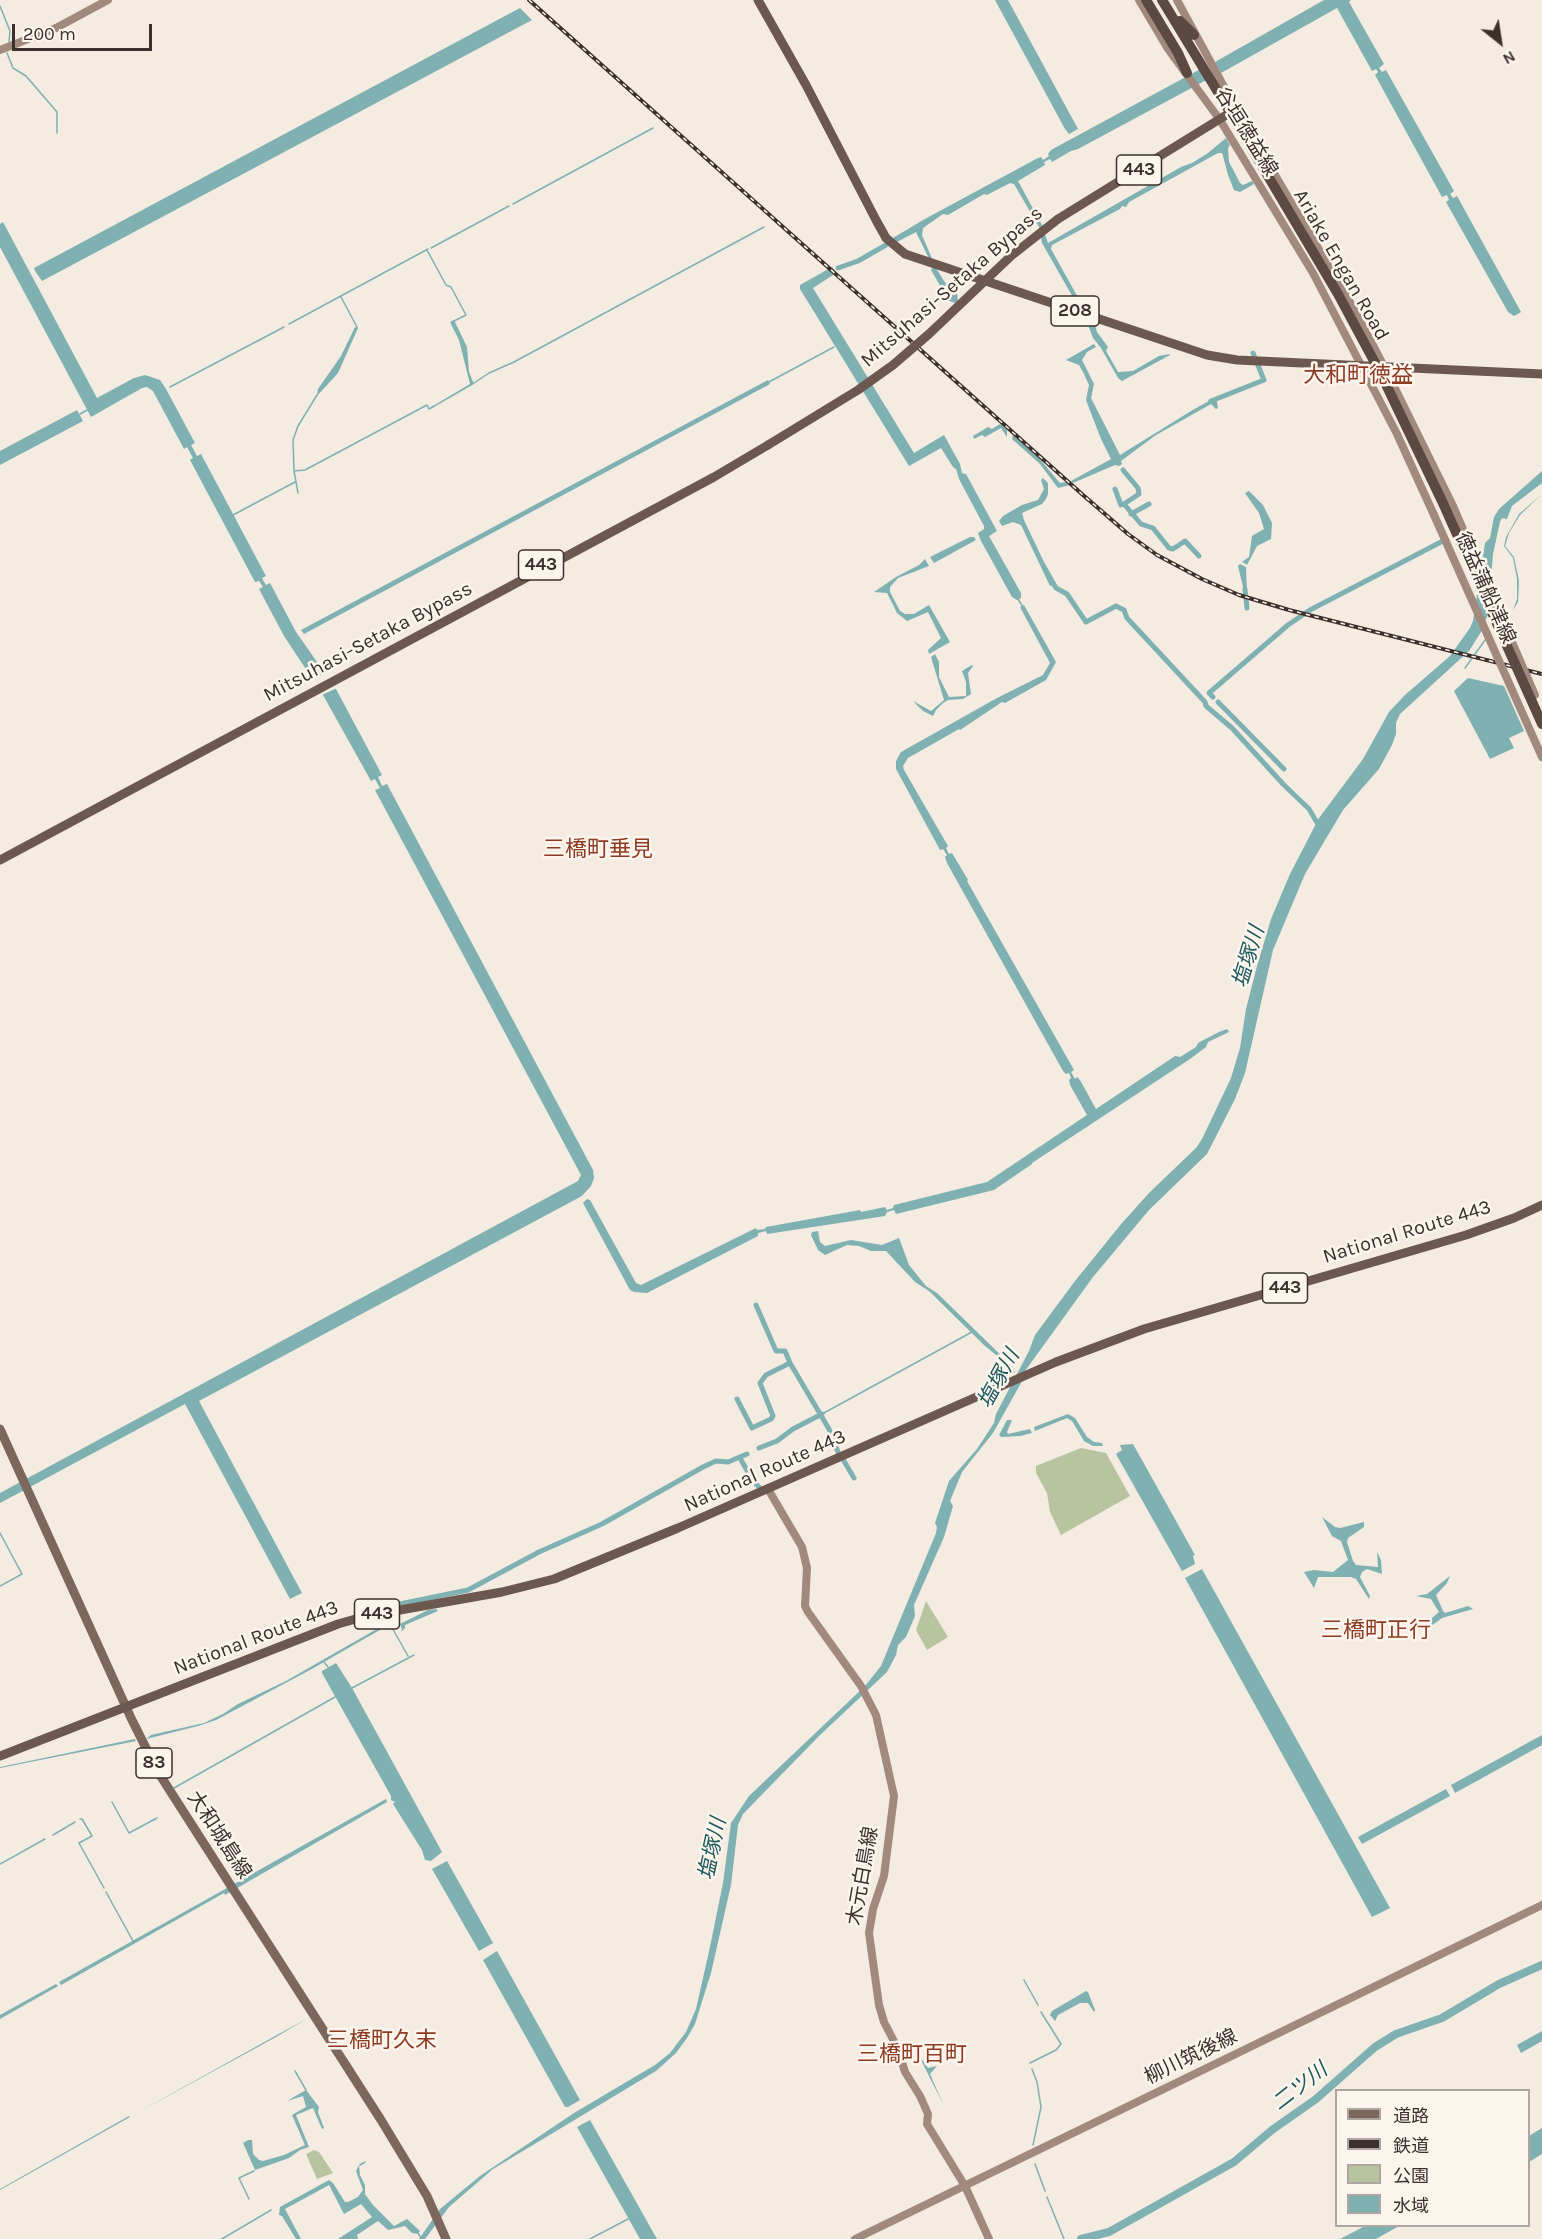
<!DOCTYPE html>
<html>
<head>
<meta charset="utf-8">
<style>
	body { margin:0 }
	#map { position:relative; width:1542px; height:2239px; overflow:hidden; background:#f4ebe1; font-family:Karla,"Noto Sans JP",sans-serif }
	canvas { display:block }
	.legend { position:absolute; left:1335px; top:2089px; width:195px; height:138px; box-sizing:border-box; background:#fbf5ee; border:2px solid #aea6a0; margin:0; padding:8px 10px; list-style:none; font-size:18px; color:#3b302b }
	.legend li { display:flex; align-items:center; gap:12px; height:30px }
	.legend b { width:30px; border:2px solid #aea6a0 }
	.north { position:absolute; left:1470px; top:12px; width:60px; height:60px; -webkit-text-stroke:4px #fbf5ee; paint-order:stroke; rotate:150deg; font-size:16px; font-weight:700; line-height:24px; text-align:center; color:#3b302b }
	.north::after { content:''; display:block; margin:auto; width:21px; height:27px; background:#3b302b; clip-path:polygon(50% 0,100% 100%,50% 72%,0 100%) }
	.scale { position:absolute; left:12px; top:24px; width:140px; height:27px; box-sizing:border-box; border:3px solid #3b302b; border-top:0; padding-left:8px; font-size:18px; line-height:21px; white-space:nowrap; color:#3b302b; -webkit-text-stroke:4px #fbf5ee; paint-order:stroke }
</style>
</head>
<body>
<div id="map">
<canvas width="1542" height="2239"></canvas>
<ul class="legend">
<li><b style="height:8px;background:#7d675c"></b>道路</li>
<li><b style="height:8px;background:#3b302b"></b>鉄道</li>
<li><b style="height:16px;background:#b8c4a0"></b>公園</li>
<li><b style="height:16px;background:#7fb0b2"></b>水域</li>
</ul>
<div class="north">N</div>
<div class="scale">200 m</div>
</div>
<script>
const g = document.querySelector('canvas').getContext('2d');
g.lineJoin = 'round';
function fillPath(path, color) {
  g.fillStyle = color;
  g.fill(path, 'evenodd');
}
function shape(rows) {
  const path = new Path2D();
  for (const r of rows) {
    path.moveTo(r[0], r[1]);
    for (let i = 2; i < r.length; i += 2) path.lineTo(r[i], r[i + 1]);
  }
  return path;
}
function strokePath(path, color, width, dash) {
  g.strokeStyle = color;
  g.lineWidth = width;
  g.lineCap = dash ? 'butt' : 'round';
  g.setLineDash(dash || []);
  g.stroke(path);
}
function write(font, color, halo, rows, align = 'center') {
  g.font = font + ' Karla,"Noto Sans JP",sans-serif';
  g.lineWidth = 5;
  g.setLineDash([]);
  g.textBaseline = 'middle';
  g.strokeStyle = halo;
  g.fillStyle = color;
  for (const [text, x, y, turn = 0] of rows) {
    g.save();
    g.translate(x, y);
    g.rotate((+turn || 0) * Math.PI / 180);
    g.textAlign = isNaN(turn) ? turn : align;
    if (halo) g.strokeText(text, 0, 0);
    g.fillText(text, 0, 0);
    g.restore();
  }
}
const green = shape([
	[1081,1448,1106,1453,1130,1496,1061,1535,1050,1512,1047,1493,1036,1473,1036,1466],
	[926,1601,948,1637,927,1650,916,1630],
	[314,2150,319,2152,333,2173,317,2179,306,2154]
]);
const water = shape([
	[995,0,1008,0,1078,129,1069,134,1065,129],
	[1324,0,1351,0,1349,2,1384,64,1379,68,1382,72,1386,70,1454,191,1450,194,1453,198,1457,196,1521,312,1518,314,1514,316,1508,312,1446,202,1449,200,1447,195,1442,197,1375,75,1378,72,1376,69,1372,71,1337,8,1221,73,1215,62],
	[520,8,532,20,42,281,35,271,34,268],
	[1206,66,1212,77,1078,149,1071,151,1052,162,1050,159,1044,162,1045,165,1018,181,1042,225,1048,243,1181,167,1192,163,1208,153,1226,138,1230,145,1228,148,1229,162,1240,183,1243,185,1252,181,1254,184,1240,192,1234,190,1228,175,1223,156,1222,153,1218,153,1129,202,1126,207,1122,206,1120,209,1052,245,1051,249,1090,319,1094,321,1097,332,1108,347,1106,351,1118,372,1133,371,1159,356,1170,354,1170,355,1122,381,1118,378,1101,348,1093,338,1087,322,1042,243,1039,227,1014,184,1010,183,987,195,984,194,948,215,943,214,923,228,922,235,936,268,946,284,957,293,958,301,955,303,944,299,942,289,931,270,933,267,916,232,897,242,893,238,923,220,1036,159,1041,157,1043,160,1049,156,1048,154,1051,150],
	[3,222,97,398,134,378,145,375,160,380,166,389,195,443,191,445,197,456,201,454,266,576,262,578,266,585,270,583,296,632,336,689,382,775,378,777,382,786,387,784,593,1170,594,1178,591,1186,582,1196,199,1401,302,1593,290,1599,185,1404,0,1503,0,1493,578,1181,581,1175,375,790,380,788,375,779,371,781,323,695,284,636,259,589,263,587,259,581,255,582,190,460,193,458,187,447,184,449,153,391,147,387,142,388,91,417,0,247,0,224],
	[832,267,836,272,833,275,813,288,914,453,944,435,960,464,962,473,966,474,997,531,989,536,1021,593,1021,598,1017,600,1012,597,981,541,978,533,984,529,984,526,959,479,956,469,953,467,941,448,909,466,800,289,800,285],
	[454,320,467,347,469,372,474,384,434,407,433,406,470,384,459,340,450,322],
	[355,327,358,328,338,373,317,396,318,389,341,356],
	[1094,344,1096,347,1087,352,1082,360,1094,384,1091,398,1120,455,1191,411,1216,397,1218,408,1216,409,1211,404,1156,435,1121,461,1122,464,1119,466,1115,465,1073,483,1071,481,1111,459,1101,439,1086,400,1089,385,1083,372,1079,365,1066,360],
	[768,380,770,384,304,634,301,630],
	[77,410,83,421,0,465,0,451],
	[1000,424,1007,430,1007,437,1001,428,985,437,982,435,974,439,973,436,988,427,992,429],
	[1013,435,1038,457,1060,483,1067,482,1070,485,1058,488,1040,464,1012,439],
	[1542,471,1542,483,1512,506,1507,519,1502,518,1500,522,1493,554,1488,614,1481,632,1469,651,1400,714,1396,723,1396,734,1392,745,1379,769,1343,810,1305,874,1273,950,1245,1073,1235,1099,1207,1154,1149,1210,1093,1277,1025,1371,1021,1383,993,1433,962,1472,950,1501,953,1506,944,1537,914,1605,915,1616,906,1637,898,1645,896,1655,887,1672,818,1737,743,1814,738,1825,731,1885,711,1973,695,2024,687,2038,676,2053,656,2071,493,2169,449,2207,425,2239,419,2239,440,2209,480,2176,574,2113,655,2065,670,2053,686,2032,696,2009,710,1947,723,1883,731,1823,749,1796,865,1686,881,1666,936,1533,937,1527,935,1523,949,1481,977,1449,994,1423,996,1414,1029,1351,1035,1335,1075,1281,1122,1223,1150,1192,1196,1148,1202,1139,1231,1078,1240,1048,1246,1009,1257,966,1271,919,1290,874,1319,818,1363,759,1389,712,1405,695,1450,656,1470,628,1473,621,1485,543,1490,538,1494,517,1499,509],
	[1043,478,1048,483,1048,494,1046,499,1042,504,1022,513,1024,520,1043,560,1057,585,1050,586,1021,525,1013,522,1002,526,999,521,1003,516,1022,505,1038,500,1044,489,1041,480],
	[1249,491,1263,505,1272,523,1271,539,1257,546,1247,565,1242,562,1249,557,1252,536,1264,529,1259,513,1245,493],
	[1542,494,1520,515,1509,533,1505,546,1514,557,1519,581,1518,602,1513,610,1517,599,1517,579,1513,558,1504,546,1506,537,1519,514],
	[970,537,974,537,976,540,934,563,930,557],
	[925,559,929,566,898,578,890,587,890,592,900,611,905,614,914,614,929,605,950,642,929,654,928,650,941,638,928,612,907,621,897,613,887,593,874,592,896,577,919,565],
	[1240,564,1246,567,1247,596,1245,595,1238,566],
	[1024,605,1056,662,1046,680,1005,703,1002,702,960,730,959,729,908,758,903,766,904,770,948,846,946,848,949,854,952,853,955,858,968,880,967,881,1074,1070,1071,1072,1075,1079,1077,1077,1080,1080,1096,1109,1175,1056,1180,1057,1196,1047,1198,1043,1219,1032,1227,1029,1229,1032,1208,1042,1206,1047,1190,1059,1032,1163,1032,1164,994,1190,896,1214,894,1210,887,1212,885,1216,767,1234,766,1231,758,1233,758,1236,647,1293,634,1292,630,1290,583,1203,587,1199,590,1200,636,1283,641,1285,756,1228,757,1230,765,1229,766,1227,860,1210,861,1212,885,1207,887,1210,893,1208,894,1205,987,1182,1087,1115,1070,1085,1069,1080,1071,1078,1069,1073,1066,1074,1063,1071,947,863,945,857,947,855,943,849,940,850,896,769,896,761,901,752,997,698,1043,675,1050,663,1020,607],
	[935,654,939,662,939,677,949,697,966,696,966,682,962,671,972,665,973,666,968,673,971,694,963,699,948,700,943,703,936,710,933,716,923,711,913,701,931,711,944,700,931,657],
	[1468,678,1504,686,1524,731,1509,738,1514,748,1490,759,1454,691],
	[818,1231,820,1242,825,1246,851,1240,882,1245,899,1238,909,1265,926,1286,937,1293,1012,1366,1015,1373,1012,1374,1009,1367,1001,1359,985,1346,929,1291,915,1282,886,1251,871,1251,859,1246,847,1245,825,1255,818,1250,811,1235,812,1232],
	[1068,1414,1075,1418,1087,1437,1094,1442,1102,1443,1103,1446,1093,1446,1084,1441,1072,1421,1067,1418,1035,1431,1034,1427],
	[1007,1420,1012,1420,1007,1432,1008,1434,1030,1429,1032,1433,1020,1436,1001,1437,999,1435],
	[1133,1444,1195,1555,1193,1556,1195,1564,1182,1571,1116,1454,1122,1450,1120,1445],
	[1322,1517,1335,1527,1340,1528,1364,1522,1364,1527,1348,1538,1347,1542,1353,1561,1356,1565,1378,1567,1377,1552,1381,1560,1382,1574,1367,1569,1362,1572,1360,1577,1370,1596,1369,1599,1356,1579,1351,1577,1318,1577,1314,1588,1304,1572,1314,1570,1333,1572,1348,1560,1341,1541,1332,1536],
	[1202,1569,1390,1908,1372,1917,1185,1578],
	[1450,1576,1447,1583,1436,1595,1443,1611,1445,1613,1468,1606,1473,1609,1442,1618,1427,1629,1418,1630,1439,1612,1431,1599,1416,1596,1427,1594],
	[436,1609,438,1611,405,1625,405,1628,401,1632,402,1629,400,1624,428,1610],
	[397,1615,399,1619,310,1670,216,1720,198,1726,146,1739,151,1735,204,1723,223,1714,238,1704,286,1681,382,1626,397,1618],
	[336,1663,352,1688,442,1852,431,1861,425,1860,422,1850,393,1804,395,1802,391,1800,391,1796,322,1673,322,1671],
	[1542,1735,1542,1745,1455,1793,1451,1785],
	[135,1739,136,1741,0,1768,0,1767],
	[1446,1789,1450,1796,1362,1844,1358,1837],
	[386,1799,387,1802,225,1895,224,1893,61,1985,59,1982],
	[447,1861,493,1943,479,1951,432,1869],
	[497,1951,580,2100,568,2107,565,2107,483,1960],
	[56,1984,58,1986,0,2019,0,2015],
	[1086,1991,1088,1992,1095,2010,1094,2012,1088,2003,1080,2003,1058,2015,1055,2021,1050,2015,1052,2011],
	[308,2018,276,2037,135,2114,277,2035],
	[1542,2031,1542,2041,1521,2053,1517,2045],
	[918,2054,928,2068,937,2066,930,2074,943,2104],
	[306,2090,319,2107,318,2112,324,2128,322,2129,313,2108,296,2115,309,2147,300,2150,289,2158,255,2170,243,2143,248,2140,252,2140,253,2154,259,2160,263,2161,284,2155,305,2145,292,2115,306,2107,303,2096,287,2101],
	[129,2116,130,2117,0,2190,0,2189],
	[590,2120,657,2239,640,2239,577,2127],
	[1542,2128,1542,2154,1529,2162,1529,2136],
	[359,2165,360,2175,365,2185,365,2194,373,2205,394,2226,407,2219,420,2231,418,2234,412,2233,405,2226,388,2230,378,2221,357,2235,358,2239,338,2239,372,2217,361,2204,344,2214,329,2185,285,2209,301,2239,296,2239,282,2216,279,2215,280,2207,329,2180,333,2183,345,2202,348,2202,358,2197,363,2190,356,2171],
	[1365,2226,1399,2226,1376,2239,1340,2239]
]);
const pier = shape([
	[327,672,337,688,322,695,312,680]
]);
const stream = shape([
	[0,6,10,31,9,42],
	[7,53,13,68,26,76,57,112,57,133],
	[513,204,653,128],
	[431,248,509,206],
	[427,250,446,285,451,287,466,315,452,322],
	[341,297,357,327,356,329],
	[289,324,428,249],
	[474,383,489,373,514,362,764,227],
	[767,383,834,347],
	[170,387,284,327],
	[80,414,89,409],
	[294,471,305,470,427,405,429,409,434,406],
	[298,493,294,471,293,440,298,426,317,395],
	[233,515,295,482],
	[1018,599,1023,607],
	[1506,620,1509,615],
	[1465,668,1485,640],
	[822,1414,972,1332],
	[0,1533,22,1574,0,1586],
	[390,1624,408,1656],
	[324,1662,328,1667],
	[352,1688,414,1655],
	[174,1788,335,1697],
	[112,1802,129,1833,157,1818],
	[80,1819,82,1819,92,1836,79,1843,104,1888],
	[53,1835,75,1822],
	[0,1864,45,1839],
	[106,1892,133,1941],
	[1024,1980,1038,2005],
	[1030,2063,1056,2050,1061,2044,1041,2012],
	[1032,2069,1037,2082,1041,2107,1033,2145],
	[295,2071,306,2090],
	[1035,2164,1045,2191],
	[360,2165,365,2162],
	[1047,2197,1064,2239],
	[249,2199,239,2178,254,2171],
	[418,2233,421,2238],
	[222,2239,271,2210],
	[590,2239,628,2219]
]);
const canal = shape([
	[838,268,858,261,886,245],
	[1211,401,1264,380,1253,353],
	[1123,470,1138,488,1139,494,1124,504],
	[1115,489,1121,505,1124,504,1141,524,1153,528,1169,548,1173,549,1185,541,1199,556],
	[1131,514,1149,504],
	[1051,580,1056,588,1067,594,1086,622,1116,606,1124,610,1127,618,1205,702,1206,706,1232,728,1283,784,1309,809,1319,826],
	[1245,589,1247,608],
	[1213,697,1209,693,1288,625,1310,610,1441,542],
	[1218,702,1284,769],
	[756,1305,776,1351,785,1351,790,1363,829,1429,838,1452],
	[737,1399,752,1428,771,1419,773,1416,760,1383,766,1375,790,1363],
	[759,1448,777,1441,793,1429,822,1414],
	[740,1458,753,1481,764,1492],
	[844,1461,854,1478],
	[395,1605,468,1590,539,1552,602,1524,703,1467,716,1461,728,1462,747,1454]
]);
const river = shape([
	[1081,2239,1109,2232,1234,2162,1272,2130,1316,2099,1375,2047,1396,2034,1442,2018,1499,1984,1542,1965]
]);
const secondary = shape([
	[1139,0,1168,49,1220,120,1313,273,1397,434,1434,515],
	[1177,0,1236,109,1350,302,1385,368,1453,506],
	[0,50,56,28,108,0],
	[768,1489,802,1547,807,1568,805,1606,808,1612,861,1686,876,1715,894,1796,884,1876,873,1909,869,1933,879,2005,884,2022,898,2049,905,2072,920,2096,928,2114,927,2124,965,2186,989,2239],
	[855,2239,1542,1905]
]);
const primary = shape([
	[0,1429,131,1718,158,1772,381,2120,427,2196,446,2239]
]);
const trunk = shape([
	[758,0,806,85,876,220,886,238,905,254,1207,355,1237,360,1542,374],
	[1058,219,1236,109],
	[0,860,714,477,768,445],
	[0,1756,338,1624,366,1616,502,1592,554,1579,678,1528,1056,1362,1144,1329,1466,1235,1514,1218,1542,1205]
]);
const motorway = shape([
	[1146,0,1178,53,1187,73],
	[1162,0,1230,112],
	[1180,21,1194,35]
]);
const rail = shape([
	[529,0,1083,495,1128,534,1157,555,1202,579,1239,595,1289,610,1542,674]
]);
const secondaryBridge = shape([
	[1453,506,1535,695],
	[1434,515,1542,757]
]);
const trunkBridge = shape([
	[768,445,858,390,893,365,929,334,1011,256,1058,219]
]);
const motorwayBridge = shape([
	[1230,112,1338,294,1381,374,1442,501,1542,724]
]);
const shields = [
	[1139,170,45],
	[1075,311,48],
	[541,565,45],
	[1285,1288,45],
	[377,1614,45],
	[154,1763,36]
];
const shieldNames = [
	["443",1139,170],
	["208",1075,311],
	["443",541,565],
	["443",1285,1288],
	["443",377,1614],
	["83",154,1763]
];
const streetNames = [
	["谷垣徳益線",1246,132,58],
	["Ariake Engan Road",1341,265,60],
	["Mitsuhasi-Setaka Bypass",952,287,-41],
	["徳益蒲船津線",1485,588,66],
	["Mitsuhasi-Setaka Bypass",368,642,-28],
	["National Route 443",1407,1232,-17],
	["National Route 443",765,1471,-24],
	["National Route 443",256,1638,-21],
	["大和城島線",219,1835,57],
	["木元白鳥線",863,1876,-80],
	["柳川筑後線",1191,2057,-26]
];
const waterNames = [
	["塩塚川",1249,957,-73],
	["塩塚川",999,1379,-61],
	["塩塚川",713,1849,-78],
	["二ツ川",1300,2087,-38]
];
const quarterNames = [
	["大和町徳益",1358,376],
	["三橋町垂見",598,850],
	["三橋町正行",1376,1631],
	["三橋町久末",382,2041],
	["三橋町百町",912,2055]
];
fillPath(green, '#b8c4a0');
fillPath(water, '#7fb0b2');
fillPath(pier, '#f4ebe1');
strokePath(stream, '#7fb0b2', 1.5);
strokePath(canal, '#7fb0b2', 5);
strokePath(river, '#7fb0b2', 8);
strokePath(secondary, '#a18a7d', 8);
strokePath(primary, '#7d675c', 9);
strokePath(trunk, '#6c584f', 9);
strokePath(motorway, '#5c4a42', 10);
strokePath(rail, '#3b302b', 4);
strokePath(rail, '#fbf5ee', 1.5, [4.5]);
strokePath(secondaryBridge, '#a18a7d', 8);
strokePath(trunkBridge, '#6c584f', 9);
strokePath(motorwayBridge, '#5c4a42', 10);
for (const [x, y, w] of shields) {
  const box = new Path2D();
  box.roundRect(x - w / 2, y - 15, w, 30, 4.5);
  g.fillStyle = '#fbf5ee';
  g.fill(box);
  strokePath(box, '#3b302b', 1.5);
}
write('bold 18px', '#3b302b', null, shieldNames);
write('20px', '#3b302b', '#fbf5ee', streetNames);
write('italic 21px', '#1f5a5e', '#fbf5ee', waterNames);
write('22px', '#8c3b22', '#fbf5ee', quarterNames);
</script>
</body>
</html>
